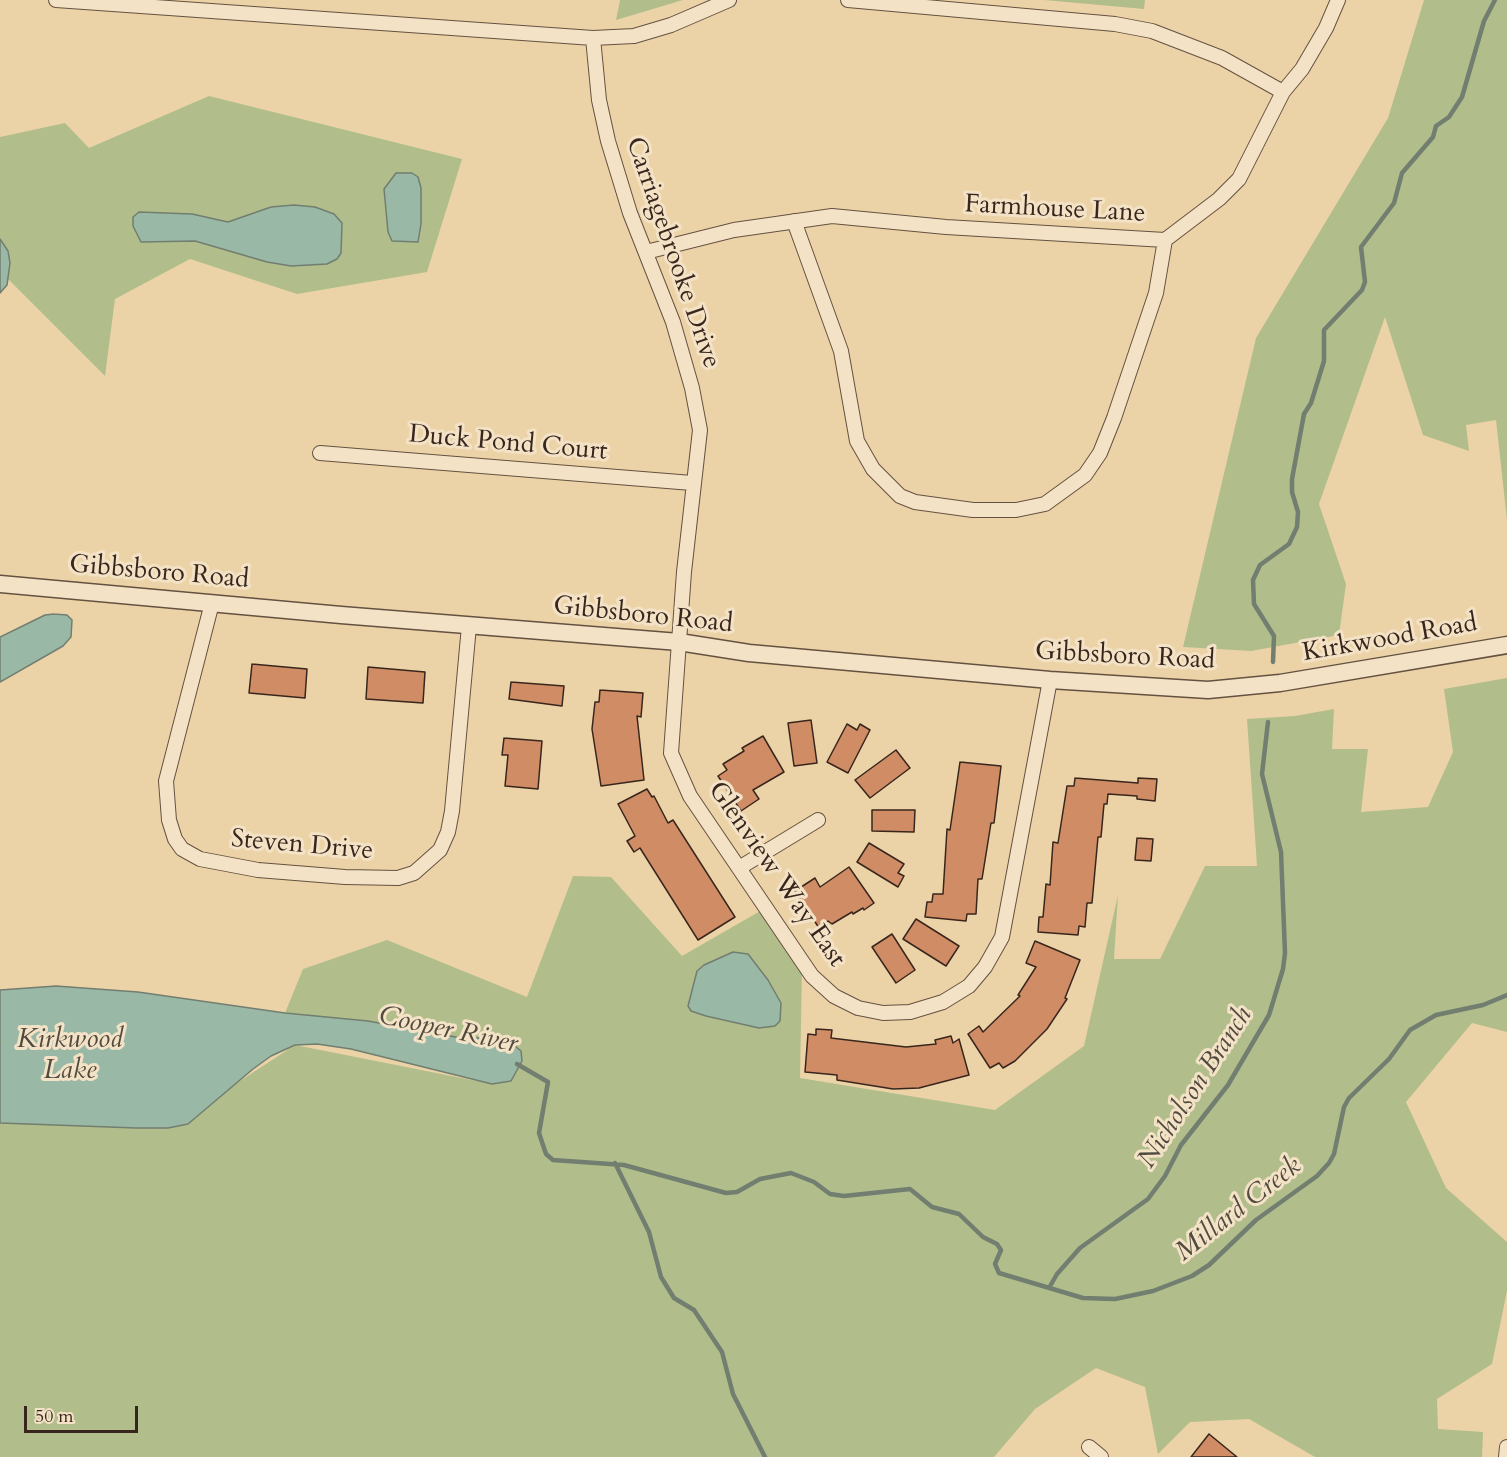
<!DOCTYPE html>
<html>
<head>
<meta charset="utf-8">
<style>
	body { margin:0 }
	#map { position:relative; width:1507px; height:1457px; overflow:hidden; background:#ecd3a7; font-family:Cardo,serif }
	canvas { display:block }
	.scale { position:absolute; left:24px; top:1406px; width:114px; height:27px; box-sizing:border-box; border:3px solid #38261d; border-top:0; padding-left:8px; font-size:18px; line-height:21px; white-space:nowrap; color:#38261d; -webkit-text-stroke:4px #f3e2c6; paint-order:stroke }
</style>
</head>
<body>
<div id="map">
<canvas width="1507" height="1457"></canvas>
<div class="scale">50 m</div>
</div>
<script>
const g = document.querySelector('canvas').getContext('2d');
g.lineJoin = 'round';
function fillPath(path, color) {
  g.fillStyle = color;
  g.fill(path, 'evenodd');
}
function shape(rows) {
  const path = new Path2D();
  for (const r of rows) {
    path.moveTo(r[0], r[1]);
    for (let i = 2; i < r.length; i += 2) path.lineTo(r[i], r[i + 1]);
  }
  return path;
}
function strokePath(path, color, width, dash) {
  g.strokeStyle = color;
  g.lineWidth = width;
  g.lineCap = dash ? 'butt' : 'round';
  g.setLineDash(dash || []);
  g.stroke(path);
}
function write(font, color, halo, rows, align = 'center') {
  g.font = font + ' Cardo,serif';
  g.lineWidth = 6;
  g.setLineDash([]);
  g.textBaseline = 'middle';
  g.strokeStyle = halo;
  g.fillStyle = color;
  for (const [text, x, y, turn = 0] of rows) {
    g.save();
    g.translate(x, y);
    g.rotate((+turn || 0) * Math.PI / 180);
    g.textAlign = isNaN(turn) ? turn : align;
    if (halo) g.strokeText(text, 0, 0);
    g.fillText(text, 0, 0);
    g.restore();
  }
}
const green = shape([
	[620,0,683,0,616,20],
	[1044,0,1145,0,1144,9],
	[1424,0,1507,0,1507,520,1496,420,1466,425,1469,451,1423,435,1385,317,1319,504,1346,584,1339,635,1251,651,1183,647,1256,338,1388,118],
	[209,96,462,159,427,272,297,294,190,259,115,299,105,376,9,280,0,283,0,137,65,123,89,148],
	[1507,678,1507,1032,1472,1023,1406,1102,1446,1188,1507,1242,1507,1291,1492,1364,1437,1399,1438,1429,1483,1432,1482,1457,1315,1457,1249,1419,1190,1422,1158,1454,1145,1387,1096,1368,1035,1409,994,1457,0,1457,0,1119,168,1128,295,1045,492,1084,285,1013,303,969,387,940,527,997,573,876,611,877,682,956,762,910,802,968,800,1078,995,1110,1084,1046,1118,895,1114,959,1160,959,1205,866,1257,866,1247,719,1295,716,1334,709,1332,749,1368,749,1361,812,1428,807,1453,752,1444,689]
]);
const water = shape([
	[396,173,412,173,418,177,421,188,421,224,418,242,392,241,388,232,384,189,396,173],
	[294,205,315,207,334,214,342,223,341,253,337,259,327,264,291,266,267,262,195,241,141,242,133,226,133,217,139,212,192,214,228,222,271,207,294,205],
	[0,239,8,251,10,263,7,285,0,293,0,239],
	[54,614,67,615,72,620,71,637,63,646,0,682,0,637,45,615,54,614],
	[733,952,748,954,768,980,781,1003,780,1021,775,1026,759,1028,706,1016,691,1011,688,1006,697,971,704,965,733,952],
	[56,986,138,992,285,1013,368,1021,461,1038,488,1038,515,1046,521,1051,522,1061,511,1081,492,1084,351,1049,317,1044,295,1045,271,1056,253,1069,188,1124,168,1128,136,1128,0,1123,0,990,56,986]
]);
const stream = shape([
	[1273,662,1274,636,1254,604,1253,580,1260,565,1289,544,1297,527,1298,512,1292,492,1292,479,1304,414,1311,403,1324,361,1324,330,1362,290,1365,282,1361,247,1394,203,1402,173,1433,137,1436,126,1449,117,1462,97,1484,21,1495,0],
	[517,1064,548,1082,539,1133,546,1154,553,1160,624,1165,726,1193,737,1192,760,1179,791,1173,814,1182,830,1194,844,1196,910,1189,932,1207,959,1214,983,1237,997,1244,1001,1250,995,1264,999,1273,1083,1298,1115,1299,1153,1291,1192,1276,1209,1265,1256,1220,1317,1176,1329,1163,1334,1154,1344,1107,1349,1098,1389,1059,1410,1030,1436,1015,1483,1005,1507,995],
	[615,1163,649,1232,661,1277,674,1298,694,1310,722,1352,733,1394,765,1457],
	[1049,1288,1057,1274,1080,1248,1148,1199,1165,1176,1181,1145,1228,1085,1269,1015,1283,969,1285,953,1281,852,1262,774,1268,722]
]);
const building = shape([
	[252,664,307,669,305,698,249,693,252,664],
	[368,667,425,672,423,703,366,699,368,667],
	[511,682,564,686,562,706,509,699,511,682],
	[600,690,643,693,641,717,637,716,644,780,601,786,592,729,595,702,599,702,600,690],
	[811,720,817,763,794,766,788,723,811,720],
	[847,724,857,730,860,724,870,730,848,773,827,762,847,724],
	[763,736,784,772,753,790,759,799,741,811,718,776,727,770,723,764,744,751,742,748,763,736],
	[504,738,542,741,538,789,505,786,508,755,502,755,504,738],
	[896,750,910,768,870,798,855,780,896,750],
	[960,762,1001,766,994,823,991,823,982,879,978,879,976,914,967,914,966,921,925,917,927,902,932,902,933,894,943,894,947,829,950,830,960,762],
	[1075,778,1138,783,1138,778,1157,779,1155,801,1137,799,1137,796,1108,794,1107,804,1104,804,1101,837,1098,837,1092,903,1087,903,1085,927,1079,926,1078,935,1038,932,1039,917,1043,917,1046,884,1050,885,1053,842,1058,843,1067,786,1074,786,1075,778],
	[647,789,652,797,654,796,668,823,673,820,735,917,698,940,640,848,634,852,627,841,635,836,618,804,647,789],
	[872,810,915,810,914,832,872,831,872,810],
	[1137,838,1153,839,1151,861,1135,860,1137,838],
	[869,843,904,864,898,873,904,876,898,887,857,862,869,843],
	[849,867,874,903,864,910,863,908,853,914,852,912,832,924,828,921,819,928,795,891,815,878,820,887,849,867],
	[916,919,959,946,946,966,903,939,916,919],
	[892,934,915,970,896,983,872,947,892,934],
	[1035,941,1080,960,1065,998,1067,999,1047,1029,1015,1061,1003,1068,999,1063,990,1068,968,1034,979,1026,983,1032,1020,996,1018,995,1036,967,1026,963,1035,941],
	[816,1029,832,1030,831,1038,906,1047,936,1044,935,1040,951,1036,953,1043,959,1039,969,1075,919,1088,893,1089,837,1080,837,1075,805,1072,808,1034,816,1035,816,1029],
	[1209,1434,1237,1457,1191,1457,1209,1434]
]);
const minor = shape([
	[56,0,593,38,634,36,671,25,729,0],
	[848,0,1115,24,1152,31,1222,58,1283,92],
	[593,38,599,100,608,141,630,213,673,322,692,388,700,430,684,572,671,753,690,796,812,976,834,996,858,1008,883,1013,910,1012,943,1002,969,986,985,967,1002,937,1050,680],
	[794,221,841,351,857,441,873,469,900,496,915,502,973,510,1016,510,1045,504,1085,475,1100,453,1114,418,1156,293,1165,240],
	[646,252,734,230,832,216,946,227,1165,240,1219,199,1239,179,1283,92,1302,69,1326,28,1338,0],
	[320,453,692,483],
	[212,603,166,781,169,820,175,839,182,849,200,859,258,870,345,877,398,878,414,873,440,850,448,832,452,811,469,626],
	[739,868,818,820],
	[1089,1447,1101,1457],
	[1506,1457,1507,1447]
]);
const tertiary = shape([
	[0,584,341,615,679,642,749,653,1050,680,1208,690,1280,683,1507,645]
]);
const streetNames = [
	["Farmhouse Lane",1055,210,3],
	["Carriagebrooke Drive",672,253,71],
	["Duck Pond Court",508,444,5],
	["Gibbsboro Road",159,573,5],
	["Gibbsboro Road",643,616,6],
	["Kirkwood Road",1390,639,-10],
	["Gibbsboro Road",1125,657,3],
	["Steven Drive",302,846,5],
	["Glenview Way East",776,875,55]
];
const waterNames = [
	["Cooper River",448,1031,12],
	["Kirkwood",70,1041],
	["Lake",70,1072],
	["Nicholson Branch",1196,1088,-57],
	["Millard Creek",1239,1210,-38]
];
fillPath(green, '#b1be8c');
fillPath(water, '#99b8a6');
strokePath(water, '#727e6f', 1.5);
strokePath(stream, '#727e6f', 4.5);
fillPath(building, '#cf8c65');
strokePath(building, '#38261d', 1.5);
strokePath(minor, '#655140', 16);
strokePath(tertiary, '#655140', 19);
strokePath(minor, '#f3e2c6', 14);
strokePath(tertiary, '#f3e2c6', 16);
write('26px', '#38261d', '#f3e2c6', streetNames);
write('italic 27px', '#504a3f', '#f3e2c6', waterNames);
</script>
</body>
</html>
